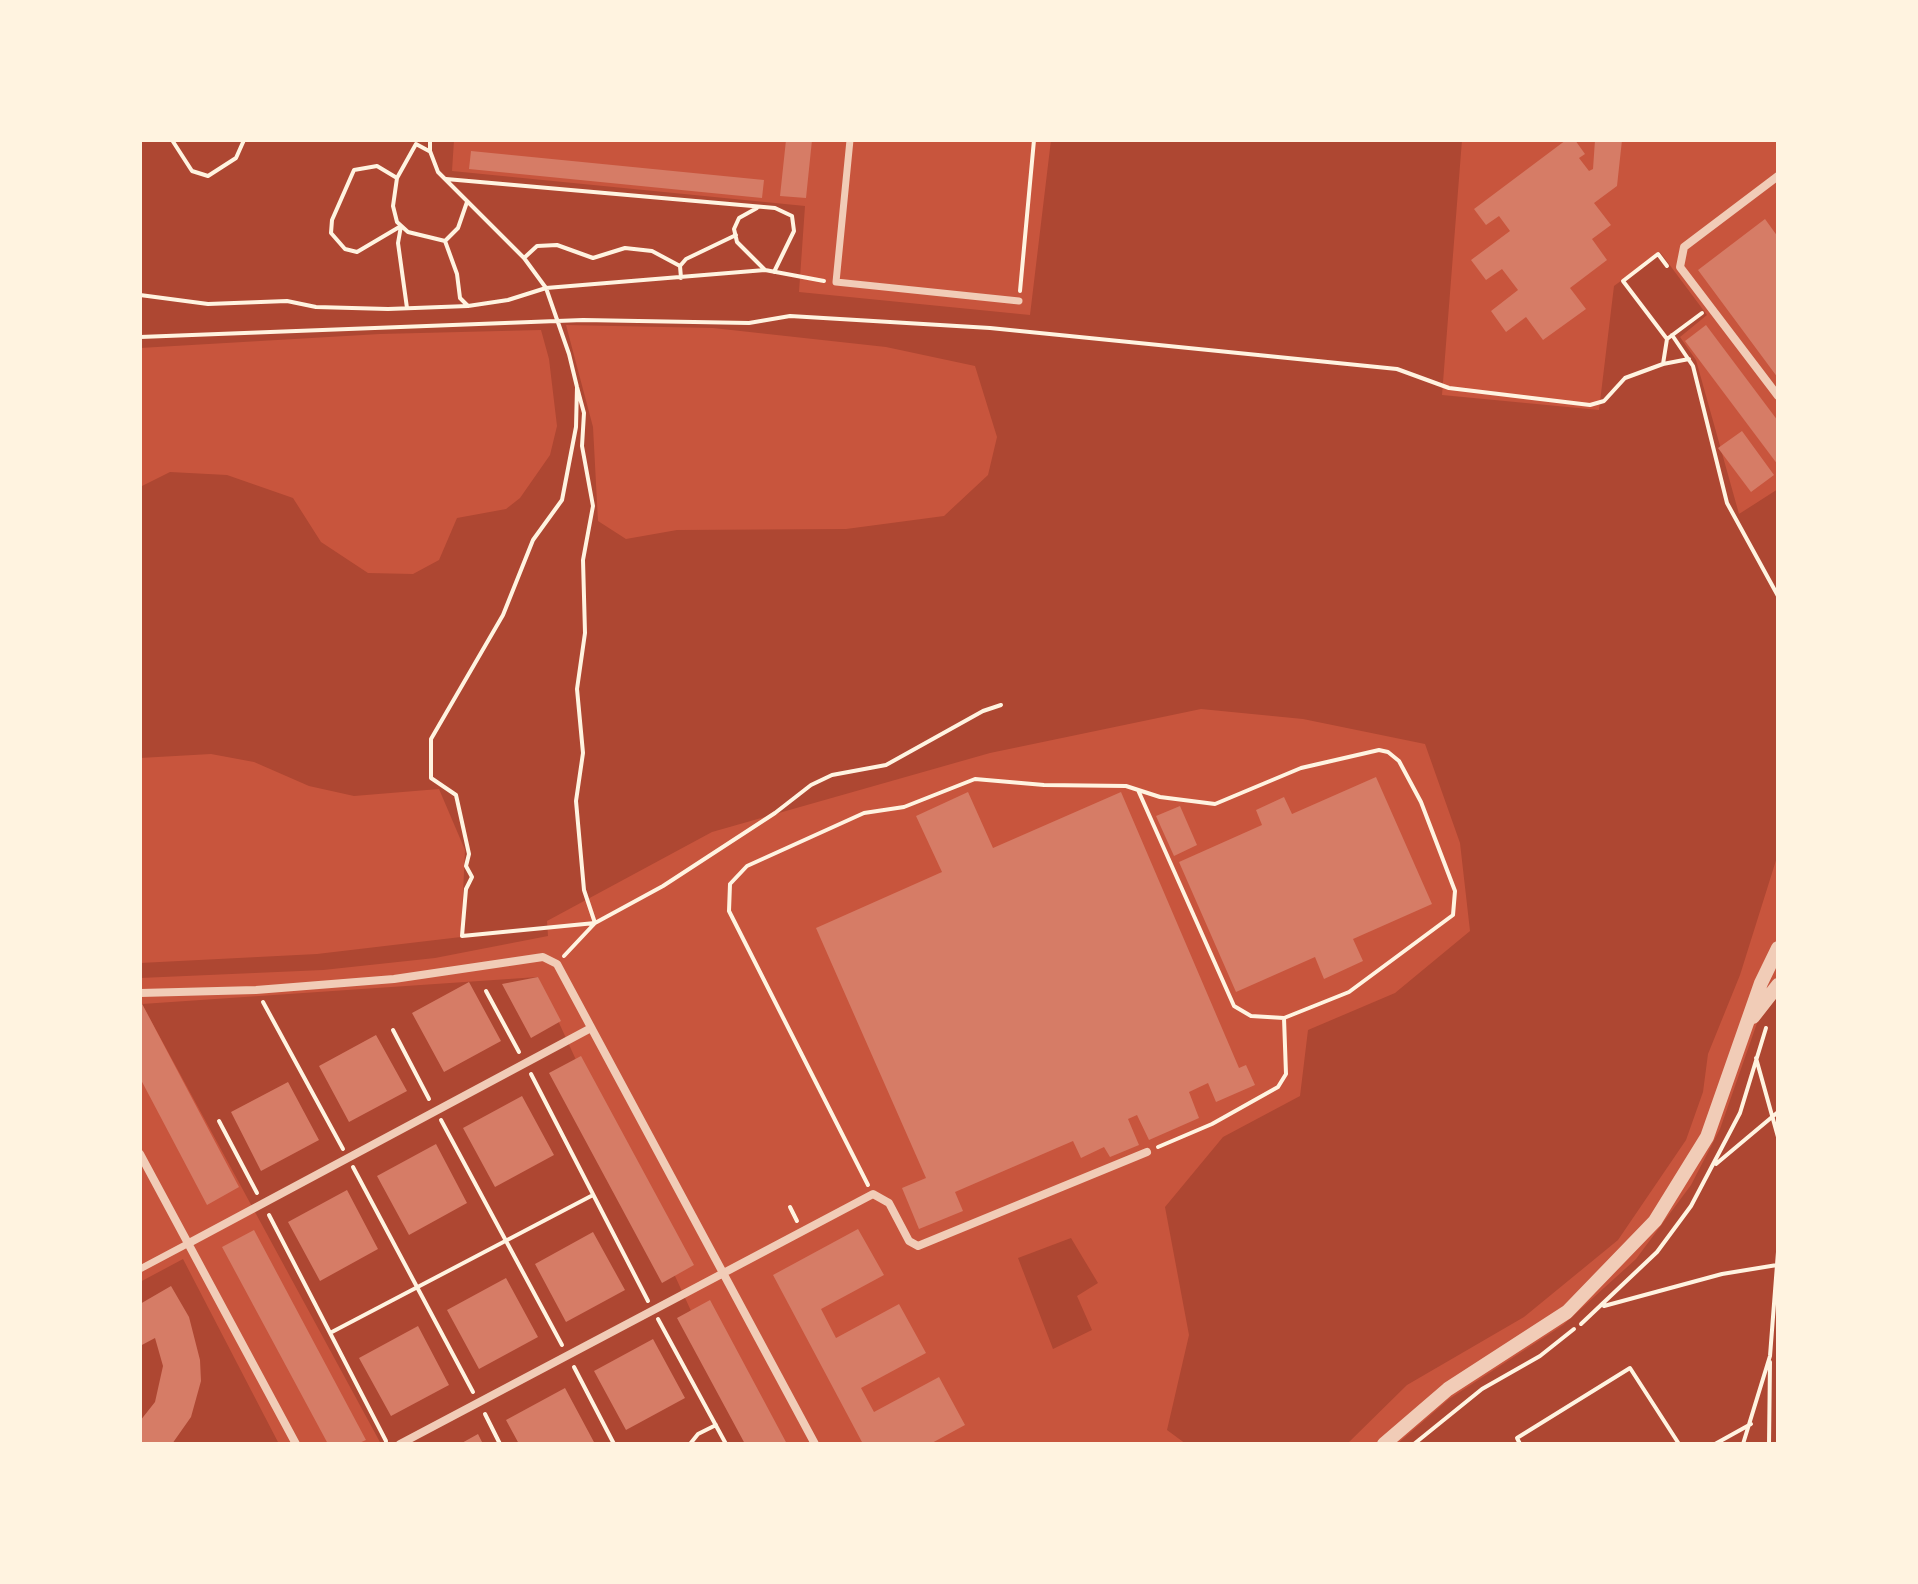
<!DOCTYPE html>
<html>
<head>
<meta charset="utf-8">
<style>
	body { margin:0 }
	#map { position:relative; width:1918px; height:1584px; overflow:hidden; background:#c8553d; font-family:"PT Sans Narrow",sans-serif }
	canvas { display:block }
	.frame { position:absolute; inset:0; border:142px solid #fff3e0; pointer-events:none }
</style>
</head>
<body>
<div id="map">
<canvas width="1918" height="1584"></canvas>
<div class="frame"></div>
</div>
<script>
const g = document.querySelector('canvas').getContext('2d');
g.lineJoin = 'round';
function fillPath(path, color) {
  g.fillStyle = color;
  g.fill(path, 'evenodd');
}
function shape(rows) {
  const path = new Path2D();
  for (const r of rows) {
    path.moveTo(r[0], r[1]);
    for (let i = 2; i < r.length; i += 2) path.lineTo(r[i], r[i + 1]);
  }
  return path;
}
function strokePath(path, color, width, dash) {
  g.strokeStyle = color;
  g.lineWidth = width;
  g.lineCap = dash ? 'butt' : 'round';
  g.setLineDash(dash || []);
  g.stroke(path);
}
const green = shape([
	[140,140,454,140,452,171,805,206,799,292,1030,315,1051,140,1462,140,1442,395,1599,410,1614,286,1660,252,1707,315,1680,337,1696,360,1739,514,1778,489,1778,854,1740,975,1708,1054,1703,1092,1686,1140,1618,1240,1524,1317,1407,1385,1347,1444,1186,1444,1167,1430,1189,1335,1165,1207,1223,1137,1300,1096,1308,1030,1395,993,1470,931,1460,843,1425,744,1303,719,1201,709,990,753,712,832,547,921,548,936,435,958,323,970,140,978,140,963,317,954,461,937,465,850,439,789,354,796,309,786,254,762,211,754,140,758,140,487,170,472,227,475,293,498,321,542,368,573,413,574,439,560,457,518,506,509,520,498,550,455,557,426,549,359,541,330,380,334,140,348],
	[566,325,713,328,886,347,975,366,997,437,988,475,944,516,846,529,677,530,626,539,598,521,593,427],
	[538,977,752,1444,381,1444,142,1004],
	[1778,996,1778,1444,1397,1444,1449,1399,1563,1325,1636,1259,1691,1185,1720,1129,1757,1023],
	[1071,1238,1098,1283,1077,1296,1092,1330,1053,1349,1018,1258],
	[183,1259,279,1444,140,1444,140,1282]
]);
const building = shape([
	[786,140,812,140,806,198,780,196],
	[1566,140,1575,140,1585,154,1579,158,1589,171,1593,169,1595,140,1622,140,1617,186,1594,203,1611,225,1592,239,1607,260,1570,288,1586,309,1543,340,1526,317,1506,332,1491,311,1518,290,1502,269,1486,280,1471,260,1510,231,1499,216,1486,225,1474,209],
	[471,151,764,180,762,198,469,169],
	[1765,219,1778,237,1778,378,1698,270],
	[1706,325,1778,421,1778,465,1685,341],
	[1742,431,1774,475,1751,492,1718,448],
	[1376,777,1432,904,1353,939,1363,961,1324,979,1315,957,1236,992,1179,862,1262,825,1256,810,1284,797,1292,814],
	[968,792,993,848,1121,792,1239,1068,1246,1065,1255,1085,1216,1102,1208,1083,1189,1092,1199,1118,1149,1140,1137,1115,1128,1119,1139,1145,1110,1157,1104,1147,1081,1158,1073,1141,955,1192,963,1211,919,1229,902,1188,926,1178,816,928,942,872,916,816],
	[1180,806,1197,845,1174,856,1156,816],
	[538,977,561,1021,531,1038,502,984],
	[469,982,501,1041,444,1072,412,1013],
	[140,1000,239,1187,207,1205,140,1078],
	[376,1035,407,1091,349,1122,319,1066],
	[581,1056,694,1265,662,1283,549,1073],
	[288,1082,319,1140,261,1171,231,1112],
	[522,1096,554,1155,495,1187,463,1128],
	[436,1144,467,1203,409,1235,377,1176],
	[347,1190,378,1249,320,1281,288,1222],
	[858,1229,884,1275,821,1309,836,1338,899,1304,926,1353,861,1388,874,1412,939,1377,965,1425,930,1444,863,1444,773,1275],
	[254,1230,366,1440,357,1444,328,1444,222,1247],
	[593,1232,625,1290,566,1322,535,1264],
	[506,1278,538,1337,479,1369,447,1310],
	[171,1286,189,1317,200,1360,201,1381,191,1417,172,1444,140,1444,140,1421,155,1402,163,1366,155,1338,140,1346,140,1304],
	[710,1300,787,1444,745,1444,677,1318],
	[418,1326,449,1385,391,1416,359,1358],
	[653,1339,685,1398,626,1430,594,1371],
	[565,1388,595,1444,519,1444,506,1420],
	[478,1434,483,1444,460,1444]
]);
const path = shape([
	[172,140,192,171,208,176,236,158,244,140],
	[430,140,430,151,438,172,524,258,546,288,569,354,577,387,584,413,582,446,593,506,583,560,585,633,577,689,583,753,576,801,584,890,595,923,462,936,466,889,472,877,466,866,469,854,456,795,431,778,431,739,503,615,533,540,562,500,576,427,577,387],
	[429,151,416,144,397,178,393,206,397,222,408,232,445,241,458,228,467,202],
	[397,178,377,166,354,170,332,220,331,233,345,249,357,252,401,226,398,243,407,308],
	[446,179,775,208,792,216,794,231,774,272],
	[757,208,739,218,734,229,737,242,765,270],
	[445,241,457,274,460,298,468,306],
	[524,258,537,246,557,245,593,258,625,248,652,251,680,266],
	[1667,266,1658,254,1623,281,1667,339],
	[681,278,680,266,686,259,736,235],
	[1020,291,1034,140],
	[140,295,208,304,287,301,316,307,388,309,468,306,508,300,546,288,765,270,824,281],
	[1672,335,1693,366,1727,503,1778,596],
	[140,337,583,320,749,323,790,316,990,328,1397,369,1449,388,1590,405,1604,401,1625,378,1663,364],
	[1689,359,1663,364,1667,339,1702,313],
	[564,956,595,923,663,886,775,813,811,785,832,775,886,765,983,711,1001,705],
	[486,991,519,1052],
	[263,1002,343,1149],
	[393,1030,429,1099],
	[1756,1058,1778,1137],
	[531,1074,648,1301],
	[441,1120,562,1345],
	[219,1121,257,1193],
	[1158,1147,1212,1124,1278,1087,1286,1074,1284,1018],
	[1716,1164,1778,1112],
	[353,1167,473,1392],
	[868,1185,729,911,730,884,747,866,864,813,904,807,975,779,1044,785,1126,786,1160,797,1215,804,1301,768,1379,750,1388,752,1399,761,1421,802,1455,891,1453,915,1349,992,1284,1018,1251,1016,1234,1006,1138,790],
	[790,1207,797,1221],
	[269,1215,386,1441],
	[1604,1306,1722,1274,1777,1265],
	[658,1319,726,1444],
	[1581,1324,1657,1252,1691,1206,1740,1113,1766,1028],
	[330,1333,593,1195],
	[574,1367,614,1444],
	[485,1414,500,1444],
	[690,1444,698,1434,716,1425],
	[1414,1444,1482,1389,1540,1356,1574,1329],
	[1520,1444,1517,1438,1630,1368,1679,1444],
	[1715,1444,1751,1424],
	[1743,1444,1770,1356,1778,1252],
	[1769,1444,1770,1362]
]);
const pedestrian = shape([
	[850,140,836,282,1019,301],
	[140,1269,189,1243]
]);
const minor = shape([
	[1778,176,1684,247,1680,267,1778,396],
	[140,993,256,990,394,979,543,957,557,964,815,1444],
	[140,1154,296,1444],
	[189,1243,591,1028],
	[400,1444,873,1194,889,1203,909,1241,918,1246,1147,1152]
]);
const tertiary = shape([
	[1753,1017,1778,985],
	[1384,1444,1448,1389,1567,1312,1655,1221,1707,1137,1761,983,1778,948]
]);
fillPath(green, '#ae4732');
fillPath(building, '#d67c66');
strokePath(path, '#fff3e0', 4);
strokePath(pedestrian, '#f1ccb7', 7);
strokePath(minor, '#f1ccb7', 8);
strokePath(tertiary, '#f1ccb7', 14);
</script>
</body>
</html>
